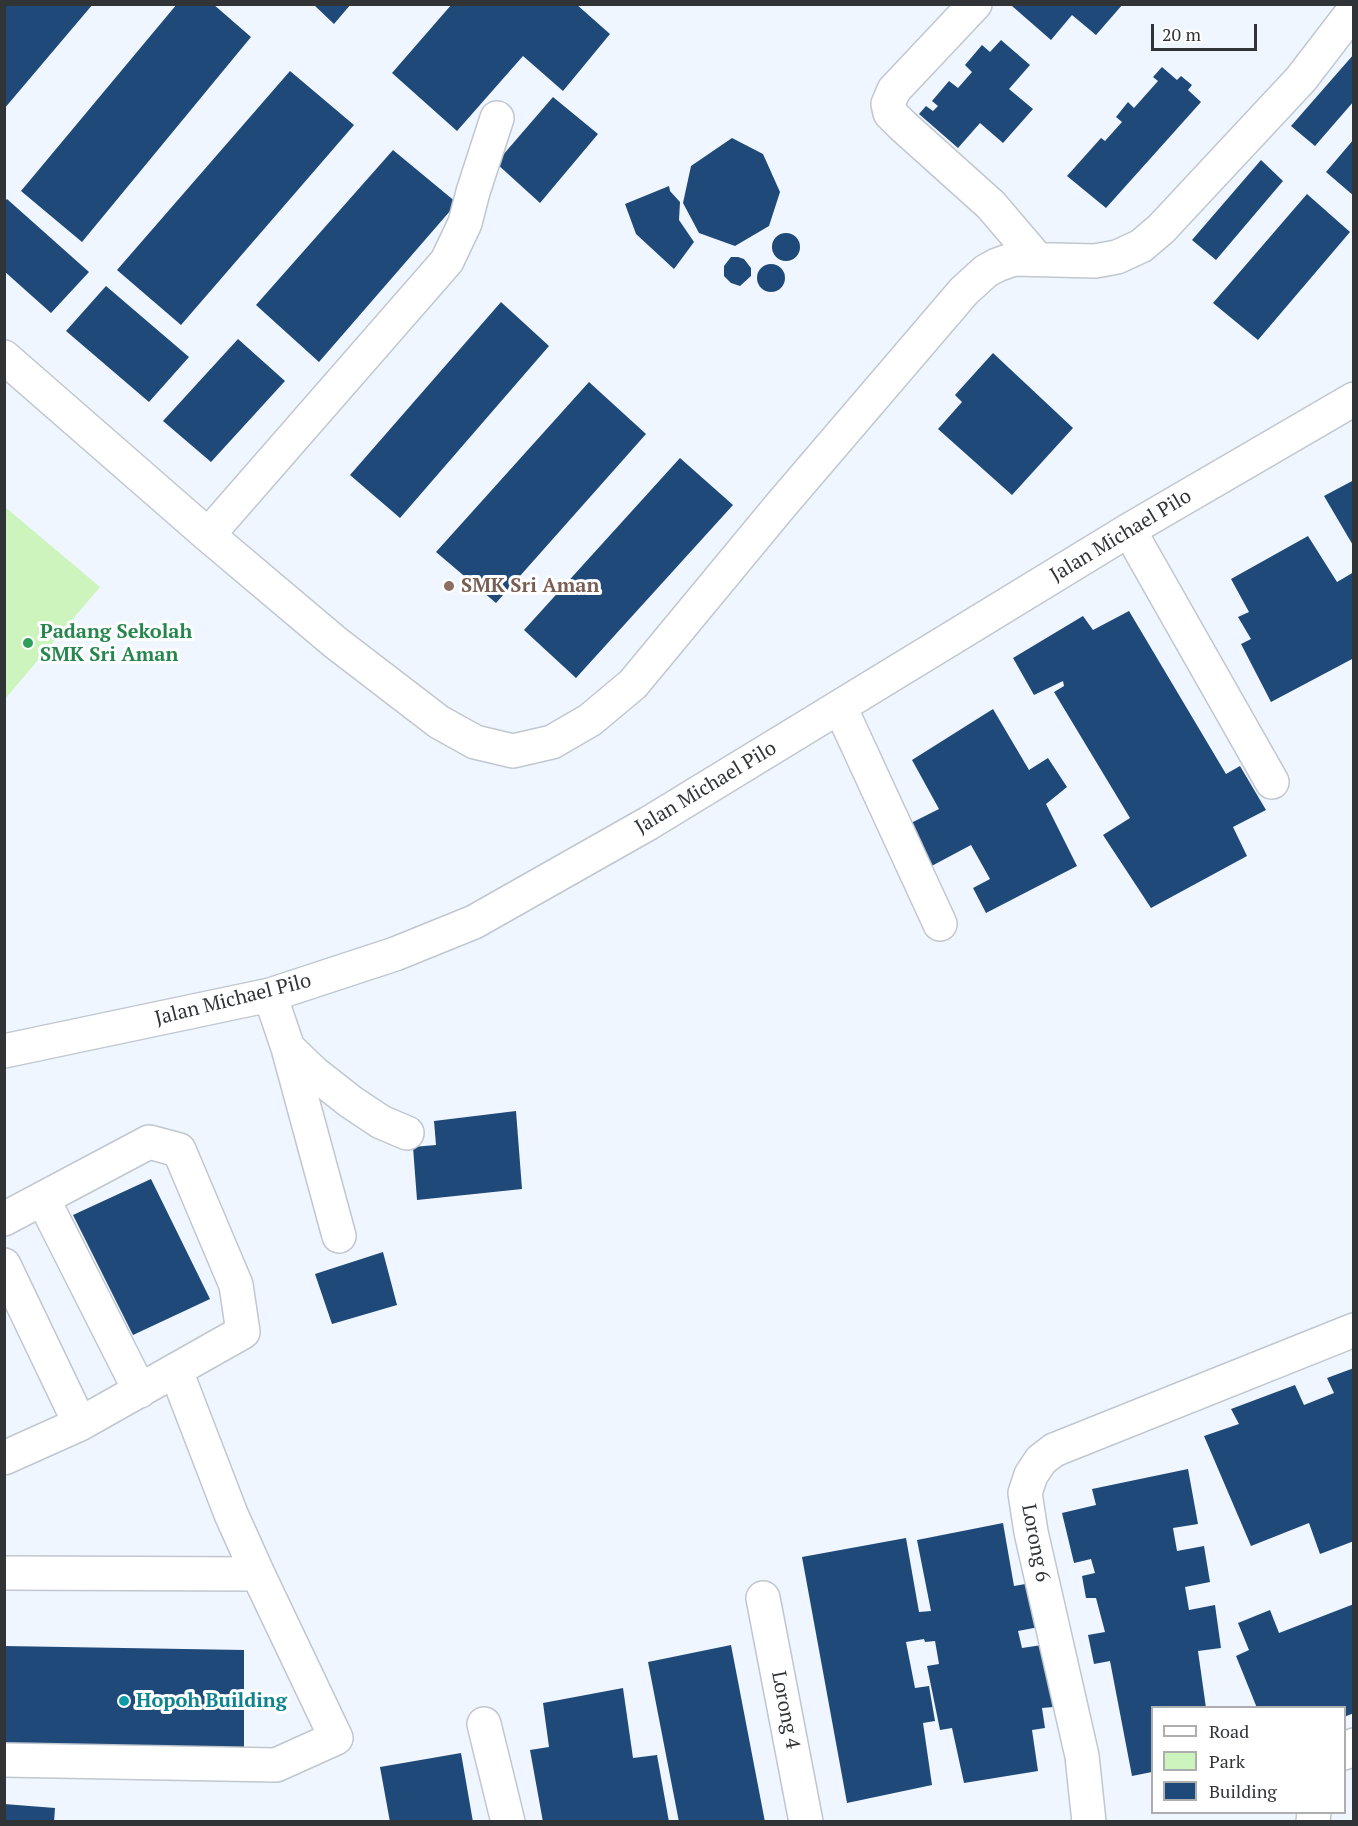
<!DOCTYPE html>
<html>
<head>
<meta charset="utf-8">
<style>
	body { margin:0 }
	#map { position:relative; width:1358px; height:1826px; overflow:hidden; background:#eff6ff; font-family:"PT Serif",serif }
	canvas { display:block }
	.frame { position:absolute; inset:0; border:6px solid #313437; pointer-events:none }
	.legend { position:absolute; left:1151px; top:1706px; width:195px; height:108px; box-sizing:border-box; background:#fff; border:2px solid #adaeaf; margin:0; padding:8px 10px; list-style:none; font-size:18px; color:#313437 }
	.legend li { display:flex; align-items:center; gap:12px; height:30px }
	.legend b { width:30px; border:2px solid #adaeaf }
	.scale { position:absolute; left:1151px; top:24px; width:106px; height:27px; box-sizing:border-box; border:3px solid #313437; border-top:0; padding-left:8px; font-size:18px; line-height:21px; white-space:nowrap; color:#313437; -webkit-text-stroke:4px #fff; paint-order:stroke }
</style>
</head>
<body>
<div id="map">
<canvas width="1358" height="1826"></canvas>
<div class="frame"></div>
<ul class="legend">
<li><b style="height:8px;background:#fff"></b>Road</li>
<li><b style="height:16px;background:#ccf4bc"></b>Park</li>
<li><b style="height:16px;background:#1f4978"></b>Building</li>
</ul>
<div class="scale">20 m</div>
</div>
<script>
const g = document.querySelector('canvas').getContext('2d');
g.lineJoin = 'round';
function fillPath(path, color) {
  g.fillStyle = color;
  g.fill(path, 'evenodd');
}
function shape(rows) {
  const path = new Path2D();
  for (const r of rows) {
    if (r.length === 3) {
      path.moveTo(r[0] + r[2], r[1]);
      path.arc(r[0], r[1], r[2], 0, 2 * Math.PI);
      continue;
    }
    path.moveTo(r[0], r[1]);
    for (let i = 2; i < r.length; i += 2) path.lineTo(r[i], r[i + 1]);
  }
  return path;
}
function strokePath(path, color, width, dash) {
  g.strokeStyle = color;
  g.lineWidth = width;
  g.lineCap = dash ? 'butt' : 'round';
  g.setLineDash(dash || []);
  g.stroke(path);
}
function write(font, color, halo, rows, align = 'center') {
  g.font = font + ' "PT Serif",serif';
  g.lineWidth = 6;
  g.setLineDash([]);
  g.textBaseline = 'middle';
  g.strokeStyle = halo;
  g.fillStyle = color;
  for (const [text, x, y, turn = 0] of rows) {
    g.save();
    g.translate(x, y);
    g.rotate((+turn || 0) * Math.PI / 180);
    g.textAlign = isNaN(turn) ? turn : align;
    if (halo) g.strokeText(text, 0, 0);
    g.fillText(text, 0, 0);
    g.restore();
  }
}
const green = shape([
	[5,507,100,587,5,699]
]);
const building = shape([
	[4,4,93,4,4,109],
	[177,4,213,4,251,37,82,242,21,191],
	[313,4,351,4,334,24],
	[452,4,576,4,610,34,563,91,523,56,457,131,392,73],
	[1013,4,1123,4,1096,35,1072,15,1051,40,1012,6],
	[1001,40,1030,65,1009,89,1033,109,1003,143,980,123,958,148,919,114,926,106,933,111,938,106,932,101,949,81,958,88,972,72,965,65,982,45,990,52],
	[1354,54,1354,101,1315,146,1291,126],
	[1162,67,1177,80,1181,76,1192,85,1188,90,1201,102,1106,208,1067,176,1101,138,1105,141,1122,122,1116,117,1128,102,1134,108,1158,81,1153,77],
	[290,71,354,125,181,325,117,270],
	[553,97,598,134,540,203,496,163],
	[732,138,763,154,780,192,769,226,735,246,699,233,683,203,691,166],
	[1354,139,1354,196,1326,172],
	[393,150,457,203,319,362,256,305],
	[1261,160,1283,181,1216,260,1192,240],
	[669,186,670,191,680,202,679,220,694,242,674,269,636,234,625,204],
	[1307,194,1350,232,1258,340,1213,303],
	[7,199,89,272,51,313,4,271,4,202],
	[786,247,14],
	[731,257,738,257,744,259,751,268,751,276,740,286,731,283,724,276,724,266],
	[771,278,14],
	[106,286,189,357,149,402,66,331],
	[501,302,549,346,400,518,350,475],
	[238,339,285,381,211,462,163,421],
	[993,353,1073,428,1012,495,938,429,962,402,955,395],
	[589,382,646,434,496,603,436,552],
	[680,458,733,505,576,678,524,630],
	[1354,480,1354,547,1324,496],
	[1308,536,1337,582,1354,572,1354,658,1271,702,1241,644,1251,639,1238,617,1249,612,1231,579],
	[1129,611,1226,774,1240,766,1266,810,1233,827,1247,856,1151,908,1103,835,1130,818,1054,692,1064,686,1063,681,1034,695,1013,658,1083,616,1093,630],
	[993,709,1029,770,1048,758,1067,787,1046,804,1077,866,986,913,973,888,990,879,971,845,926,869,903,827,939,809,912,760],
	[516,1111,522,1189,417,1200,413,1147,436,1145,434,1121],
	[151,1179,210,1299,133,1335,73,1215],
	[383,1252,397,1305,332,1324,315,1274],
	[1354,1368,1354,1541,1320,1554,1309,1523,1251,1546,1204,1436,1239,1424,1231,1409,1295,1385,1304,1405,1334,1393,1327,1378],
	[1188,1469,1198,1524,1173,1528,1177,1551,1204,1546,1210,1582,1185,1587,1189,1610,1215,1605,1221,1648,1198,1651,1206,1708,1152,1708,1152,1772,1132,1776,1110,1661,1094,1664,1088,1635,1105,1632,1096,1598,1086,1598,1082,1576,1095,1573,1091,1559,1074,1563,1062,1513,1096,1505,1092,1489],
	[1003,1523,1014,1586,1031,1583,1039,1627,1018,1631,1022,1648,1042,1645,1053,1707,1042,1708,1045,1728,1032,1730,1038,1771,964,1783,952,1728,940,1730,927,1666,939,1664,935,1641,925,1642,924,1639,906,1642,915,1688,929,1686,935,1721,923,1723,932,1785,847,1803,802,1557,906,1538,919,1612,931,1611,917,1540],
	[1354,1604,1354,1713,1344,1717,1344,1708,1257,1708,1236,1656,1249,1650,1238,1623,1270,1610,1279,1633],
	[731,1645,765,1822,679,1822,648,1662],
	[4,1646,244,1650,244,1760,4,1752],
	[623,1688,633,1758,657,1755,669,1822,543,1822,530,1750,549,1747,543,1703],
	[461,1753,473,1822,390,1822,380,1767],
	[4,1804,55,1808,54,1822,4,1822]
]);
const minor = shape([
	[975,4,894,90,888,104,890,113,903,126,991,205,1037,259],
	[4,357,208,535,336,643,439,722,475,742,513,751,552,742,590,720,633,684,781,505,964,291,986,271,997,265,1014,259,1095,261,1117,257,1141,246,1161,229,1301,79,1354,10],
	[1129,530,1272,782],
	[208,535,447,261,465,223,473,192,497,118],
	[840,707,940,924],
	[270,995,288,1048,339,1236],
	[288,1048,314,1073,351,1102,381,1122,407,1133],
	[4,1051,270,995,395,954,474,922,649,823,1129,530,1354,399],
	[43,1199,140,1391],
	[4,1219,149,1142,179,1150,236,1285,243,1332,80,1424],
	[4,1265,80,1424,4,1458],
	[176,1371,231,1514,258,1574],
	[4,1573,258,1574,336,1738,276,1765,4,1760],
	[763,1598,806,1822],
	[484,1724,508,1822],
	[1344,1753,1354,1745],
	[1089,1822,1082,1756,1031,1532,1025,1493,1031,1475,1041,1460,1054,1450,1354,1330],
	[1313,1822,1314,1812]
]);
const markers = [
	[449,586,6,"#8d6e63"],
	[28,643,6,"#2e9e5b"],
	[124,1701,6,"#0f9aa8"]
];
const streetNames = [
	["Jalan Michael Pilo",1121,536,-31],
	["Jalan Michael Pilo",706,788,-31],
	["Jalan Michael Pilo",233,1000,-14],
	["Lorong 6",1035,1543,79],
	["Lorong 4",785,1710,79]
];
const educationNames = [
	["SMK Sri Aman",461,586]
];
const leisureNames = [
	["Padang Sekolah",40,632],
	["SMK Sri Aman",40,655]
];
const cultureNames = [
	["Hopoh Building",136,1701]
];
fillPath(green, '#ccf4bc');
fillPath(building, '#1f4978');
strokePath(minor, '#c0c7cf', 36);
strokePath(minor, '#fff', 33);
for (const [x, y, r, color] of markers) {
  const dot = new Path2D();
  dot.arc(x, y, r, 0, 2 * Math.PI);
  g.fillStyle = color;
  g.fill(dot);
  strokePath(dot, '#fff', 2);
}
write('20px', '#313437', '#fff', streetNames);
write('bold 20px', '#785e54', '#fff', educationNames, 'left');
write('bold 20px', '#27864d', '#fff', leisureNames, 'left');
write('bold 20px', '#0d838f', '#fff', cultureNames, 'left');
</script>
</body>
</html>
